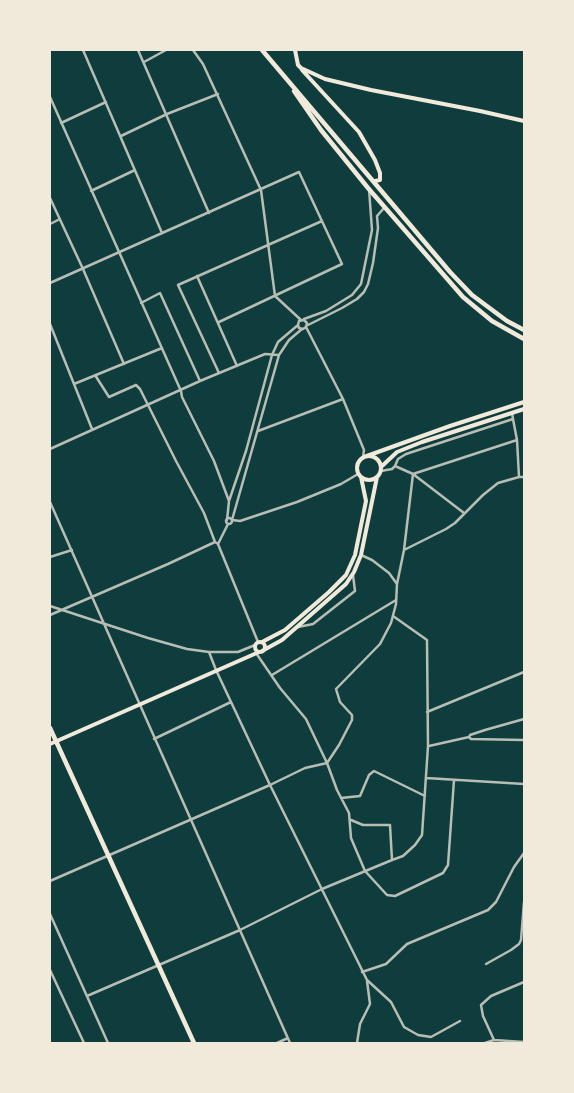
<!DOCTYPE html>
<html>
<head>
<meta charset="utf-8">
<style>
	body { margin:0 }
	#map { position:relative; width:574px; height:1093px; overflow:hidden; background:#0f3d3e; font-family:"Roboto Serif",serif }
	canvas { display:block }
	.frame { position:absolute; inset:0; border:51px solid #f1e9da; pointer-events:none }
</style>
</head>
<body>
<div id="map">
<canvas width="574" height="1093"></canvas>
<div class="frame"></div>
</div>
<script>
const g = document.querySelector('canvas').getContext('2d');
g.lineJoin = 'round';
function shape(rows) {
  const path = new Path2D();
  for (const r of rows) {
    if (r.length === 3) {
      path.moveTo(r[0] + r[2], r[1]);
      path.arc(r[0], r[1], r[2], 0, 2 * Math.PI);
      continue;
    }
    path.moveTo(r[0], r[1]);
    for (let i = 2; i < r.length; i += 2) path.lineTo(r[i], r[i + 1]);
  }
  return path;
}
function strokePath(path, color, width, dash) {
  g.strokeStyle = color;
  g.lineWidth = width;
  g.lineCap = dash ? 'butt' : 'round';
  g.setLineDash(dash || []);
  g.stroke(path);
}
const minor = shape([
	[83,50,162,233],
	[138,50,209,213],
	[193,50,203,64,261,190,275,296,301,320],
	[144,62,166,50],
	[50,97,181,391,182,397,214,461,229,501],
	[61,123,106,102],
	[121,136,167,114,218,94],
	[91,191,135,170],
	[50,198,83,269,124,364],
	[50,224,60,219],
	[197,276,237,366],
	[50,283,299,172,342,264,219,322],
	[141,303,160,293,200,381],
	[304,319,326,311,352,295,361,284,372,230,369,189],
	[50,324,92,429],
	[306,326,342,308,357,299,364,292,368,284,373,263,378,228,377,216,384,208],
	[306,327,343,399,364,450,363,457],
	[302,329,289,340,279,355,232,520,240,521,297,502,341,484,358,474],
	[219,373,178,285,322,221],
	[95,375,109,397,136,385,140,389,176,461,204,513,215,542],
	[74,384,162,348],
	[513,419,517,440,519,477],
	[258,431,343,399],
	[50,449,200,381,265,354,278,355],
	[395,466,413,474,464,513],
	[381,471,392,469,395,466,398,459,406,454,513,419,512,413],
	[50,502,290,1043],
	[229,521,3],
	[227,520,229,501,246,451,272,355,278,342,298,325,299,321,304,320,307,323,306,327,303,329,299,328,298,325],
	[228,524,218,544,258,642],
	[404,550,446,529,455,523,483,495,498,483,519,477,524,477],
	[50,557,72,550],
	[397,584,404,550,413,474,517,440],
	[50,606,148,638,187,649,209,652,238,652,255,645],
	[50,615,168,564,215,542,218,544],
	[298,627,313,624,355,591,353,575],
	[209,652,216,670,270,785,367,980,391,1002,404,1027,418,1035,431,1037,460,1021],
	[256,653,280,688,306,719,327,763,337,790,349,813,351,838,365,871,387,895,395,896,443,873,448,865,454,780],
	[272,675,396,600],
	[427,712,524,672],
	[524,719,485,730,470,735,469,737,471,739,524,740],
	[154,739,231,702],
	[429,746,469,737],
	[426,778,524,784],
	[341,798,360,796,369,775,374,771,425,796],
	[351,820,363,825,390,825,392,860,403,856,415,845,422,835,428,746,427,640,393,616],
	[50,881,270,785,305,768,327,763,339,745,352,720,352,715,340,702,336,689,380,644,391,623,396,604,397,584,389,573,372,560,361,555],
	[50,914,108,1043],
	[486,964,511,950,519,944,521,940,524,902],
	[50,970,84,1043],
	[362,972,386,964,407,944,488,910,496,902,514,867,524,853],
	[87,996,240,930,322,889,392,860],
	[494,1040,483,1016,481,1005,491,996,524,982],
	[277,1043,288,1038],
	[357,1043,360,1024,370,1004,367,981],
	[485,1043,494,1040,524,1042]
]);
const secondary = shape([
	[295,50,298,65,301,68,325,79,371,90,480,111,524,121],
	[302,70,359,132,375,160,380,173,380,180,375,181],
	[369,468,12],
	[364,457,450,426,524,402],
	[381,467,397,452,422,442,524,409],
	[260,647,5],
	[262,642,285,630,329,592,346,575,355,555,366,501,361,477],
	[262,651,282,640,346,584,354,572,361,555,377,477],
	[50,744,259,652]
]);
const primary = shape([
	[262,50,450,272,472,295,507,321,524,330],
	[294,91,321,130,368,188,463,297,492,321,524,339],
	[50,728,194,1043]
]);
strokePath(minor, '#b8beb3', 2.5);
strokePath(secondary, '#f1e9da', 4);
strokePath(primary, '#f1e9da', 4.5);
</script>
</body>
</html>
